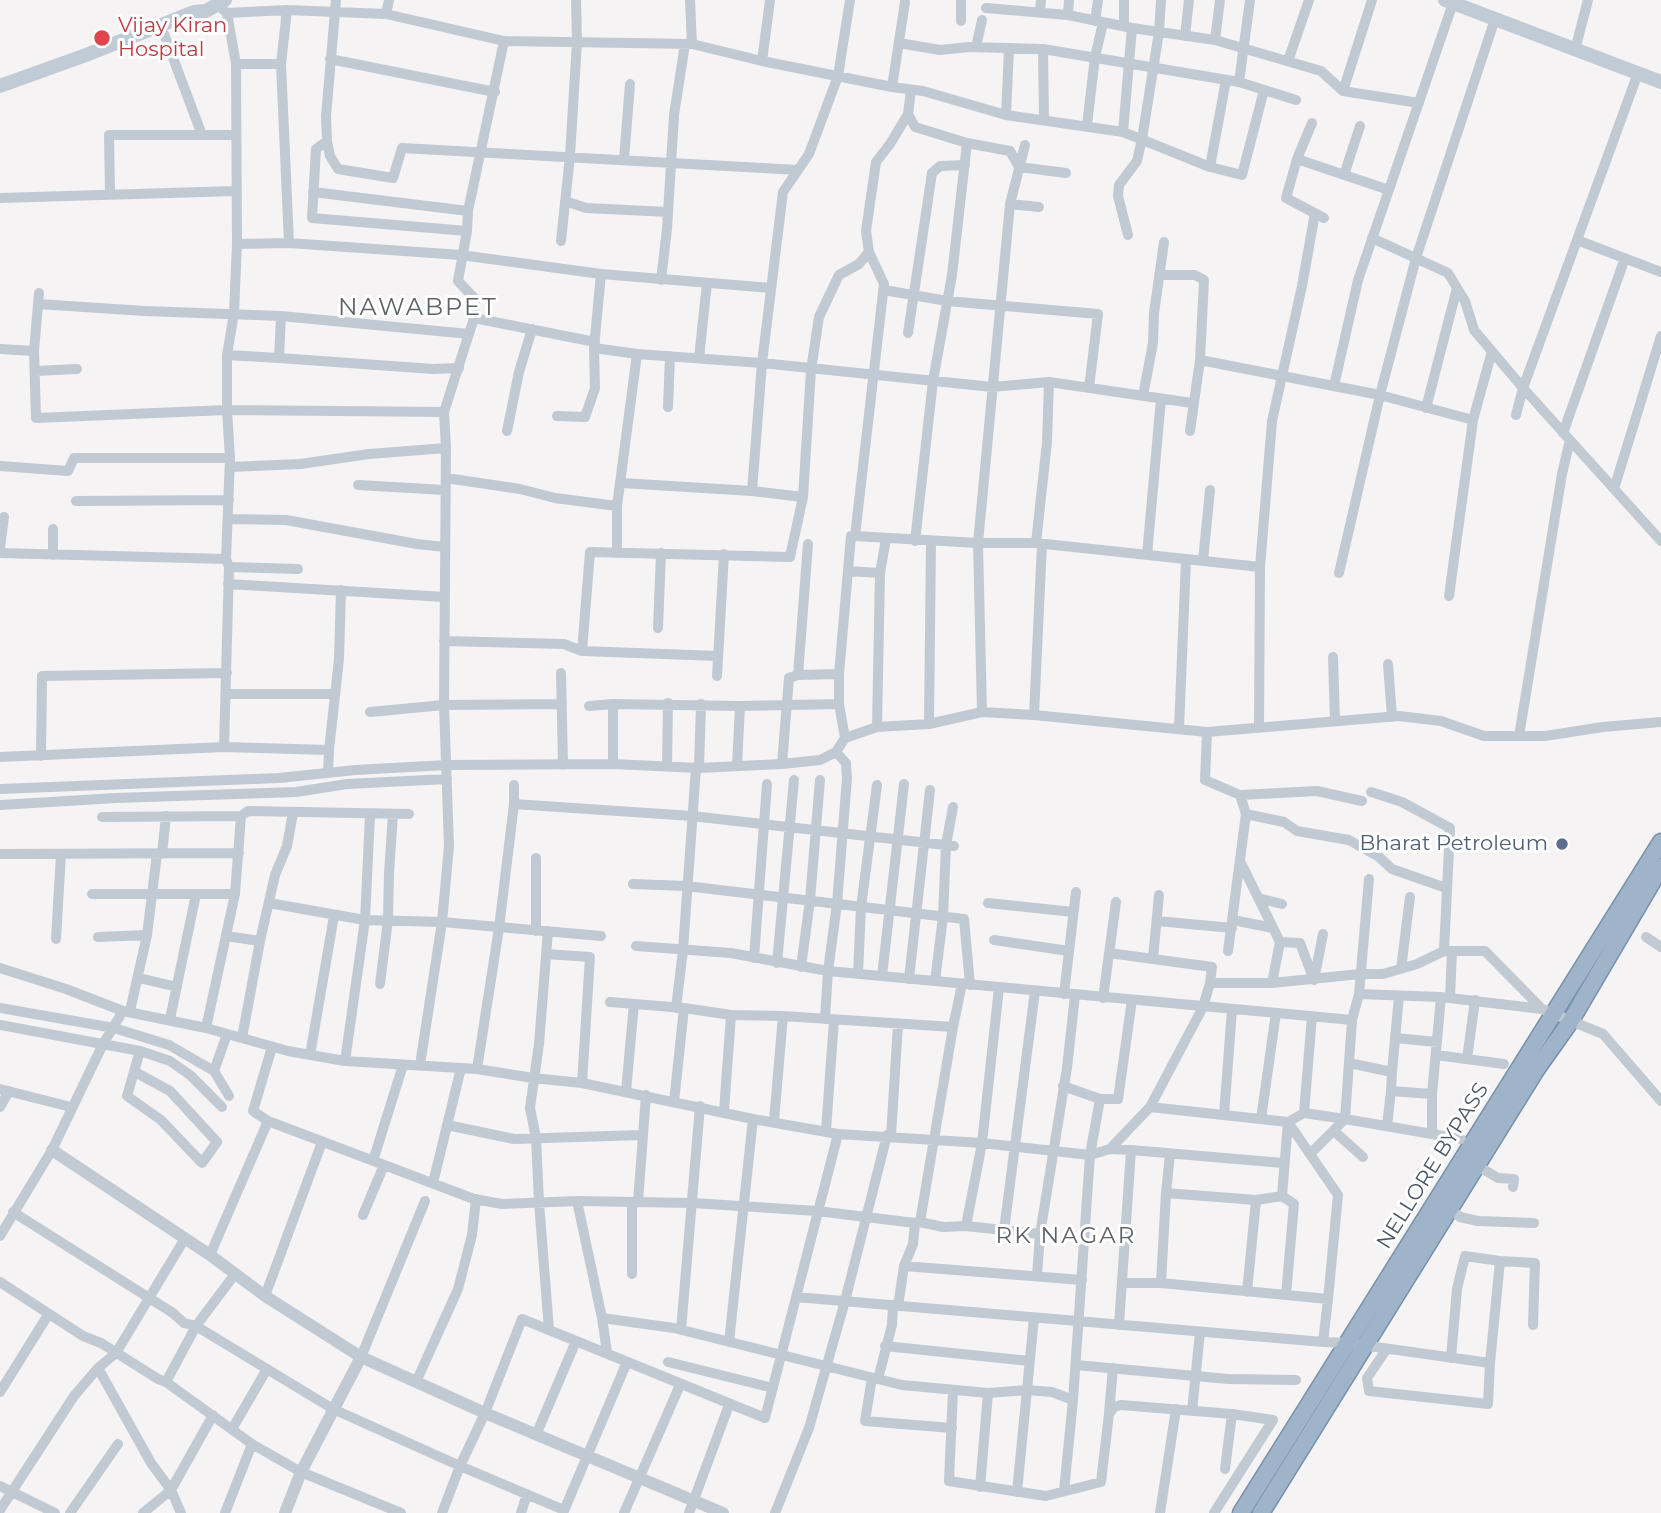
<!DOCTYPE html>
<html>
<head>
<meta charset="utf-8">
<style>
	body { margin:0 }
	canvas { display:block; background:#f5f3f3 }
</style>
</head>
<body>
<canvas width="1661" height="1513"></canvas>
<script>
const g = document.querySelector('canvas').getContext('2d');
g.lineJoin = 'round';
function shape(rows) {
  const path = new Path2D();
  for (const r of rows) {
    path.moveTo(r[0], r[1]);
    for (let i = 2; i < r.length; i += 2) path.lineTo(r[i], r[i + 1]);
  }
  return path;
}
function strokePath(path, color, width, dash) {
  g.strokeStyle = color;
  g.lineWidth = width;
  g.lineCap = dash ? 'butt' : 'round';
  g.setLineDash(dash || []);
  g.stroke(path);
}
function write(font, color, halo, rows, align = 'center') {
  g.font = font + ' Montserrat,sans-serif';
  g.lineWidth = 6;
  g.setLineDash([]);
  g.textBaseline = 'middle';
  g.strokeStyle = halo;
  g.fillStyle = color;
  for (const [text, x, y, turn = 0] of rows) {
    g.save();
    g.translate(x, y);
    g.rotate((+turn || 0) * Math.PI / 180);
    g.textAlign = isNaN(turn) ? turn : align;
    if (halo) g.strokeText(text, 0, 0);
    g.fillText(text, 0, 0);
    g.restore();
  }
}
const minor = shape([
	[336,0,326,116,327,141,330,156,338,169,393,178,402,148,798,170],
	[690,0,692,44],
	[961,0,961,21],
	[215,3,227,13,287,10,386,14,504,41,692,44,762,61,892,87,923,91,1006,115,1123,132,1210,167,1242,175,1264,90],
	[986,8,1068,15,1132,28,1215,40,1321,71,1343,91,1419,103],
	[1040,12,1041,0],
	[386,14,389,0],
	[1068,15,1069,0],
	[1095,21,1098,0],
	[1124,26,1124,0],
	[164,34,202,135],
	[1185,36,1189,0],
	[1215,40,1220,0],
	[899,43,940,50,969,47,1043,49,1239,82,1296,100],
	[976,47,982,20],
	[1043,49,1044,120],
	[1575,50,1588,0],
	[330,59,495,92],
	[762,61,770,0],
	[1288,61,1309,0],
	[236,64,281,64,287,10],
	[281,64,289,243,461,255,601,274,771,288],
	[1239,82,1250,0],
	[892,87,905,2],
	[1343,91,1372,0],
	[908,114,915,127,967,143,952,275,933,381,915,541],
	[1006,115,1009,48],
	[1312,123,1297,159,1286,198,1324,218],
	[1087,125,1095,57,1103,23],
	[1123,132,1132,28],
	[327,141,316,149,312,218,467,231],
	[967,143,1010,151,1019,167,1066,173],
	[624,159,630,84],
	[1297,159,1389,190],
	[1210,167,1226,80],
	[1344,175,1360,126],
	[313,192,468,211],
	[110,194,109,135,236,135],
	[0,198,236,191],
	[565,201,586,208,668,212],
	[1010,204,1039,207],
	[1128,235,1118,196,1119,185,1137,161,1142,139,1159,32,1161,0],
	[1372,238,1448,273,1465,301,1474,330,1523,388,1661,541],
	[1577,240,1661,272],
	[561,241,570,156,577,41,576,0],
	[237,244,289,243],
	[1161,275,1195,275,1204,280,1200,360,1190,431],
	[661,280,667,229,674,115,685,44],
	[884,290,947,301,1098,314,1089,388],
	[39,293,34,351,36,418,227,410,444,412],
	[38,304,145,311,281,316,469,334],
	[281,316,279,358,433,369,459,368],
	[474,318,595,342],
	[908,333,932,173,940,166,965,165],
	[594,348,637,354,762,363,992,387,1049,382,1192,403],
	[0,349,34,351],
	[227,355,279,358],
	[699,358,707,283],
	[1200,360,1380,395,1473,420],
	[35,371,77,369],
	[1334,386,1358,280,1453,3],
	[1143,396,1153,343,1154,313,1164,242],
	[668,407,670,356],
	[1426,408,1457,288],
	[1516,415,1523,388,1638,73],
	[557,416,585,417,595,388,594,348,601,274],
	[507,431,519,372,532,329],
	[1563,433,1625,258],
	[0,466,68,471,74,458,230,458],
	[230,467,300,464,369,454,446,448],
	[446,478,520,489,555,498,617,506],
	[622,483,752,491,803,497],
	[358,485,445,490],
	[1614,489,1661,336],
	[752,491,762,363,783,192,809,154,838,76,850,0],
	[76,501,229,500],
	[229,519,286,520,417,544,445,547],
	[53,529,53,555],
	[855,536,978,543,1036,543,1260,567],
	[1036,543,1047,442,1049,382],
	[0,548,4,517],
	[0,553,226,559,229,567,224,747],
	[617,553,617,506,637,354],
	[1147,555,1161,399],
	[226,559,230,458,227,410,227,355,234,313,237,244,236,64,227,13],
	[1203,561,1210,490],
	[229,567,298,569],
	[848,571,880,573],
	[1339,573,1380,395,1416,258,1495,19],
	[228,584,445,597],
	[1449,596,1473,420,1492,351],
	[658,628,661,553],
	[444,641,564,644,582,651,718,656],
	[582,651,590,552,790,557,803,497,811,370,819,317,839,275,859,264,869,252],
	[1333,657,1335,721],
	[1388,664,1392,717],
	[561,673,563,765],
	[798,675,808,544],
	[717,676,724,554],
	[226,694,335,694],
	[613,704,613,764],
	[589,706,613,704,740,706,839,704],
	[370,712,444,705,562,704],
	[982,712,978,543,1010,204,1025,145],
	[1034,715,1042,544],
	[929,724,931,541],
	[877,727,880,573,886,539],
	[1259,728,1260,567,1272,421,1302,286,1315,213],
	[1179,729,1186,560],
	[1207,732,1205,780,1240,795,1317,791,1362,801],
	[1519,736,1562,474,1570,440],
	[845,738,839,704,839,674,851,536,855,536,884,284,869,252,866,231,876,162,890,144,908,114,911,90],
	[41,756,42,676,227,673],
	[0,757,224,747,329,750],
	[782,764,789,678,798,675,839,674],
	[667,766,668,703],
	[737,766,740,706],
	[699,768,701,704],
	[328,773,329,750,339,659,341,590],
	[0,789,279,778,355,770,447,765,613,764,699,768,782,764,820,760,836,752,845,738,877,727,929,724,982,712,1034,715,1207,732,1399,716,1441,721,1484,736,1545,736,1603,727,1661,722],
	[1371,792,1402,802,1450,828,1444,951],
	[514,804,692,816,954,846],
	[0,805,116,798,296,792,347,784,447,779],
	[1246,814,1284,822,1297,831,1349,840,1379,857,1392,869,1446,888],
	[102,817,241,816,248,811,409,814],
	[0,854,239,853],
	[162,854,166,816],
	[1241,863,1280,942,1272,983],
	[1369,879,1359,994,1441,997,1432,1094],
	[633,884,686,886,964,919,970,985],
	[92,894,235,894],
	[1258,898,1282,904],
	[269,903,365,920,442,922,601,936],
	[988,903,1073,912],
	[1233,920,1273,928],
	[1157,921,1232,928],
	[536,931,536,858],
	[548,931,539,1044,530,1108,536,1138,539,1202,549,1330],
	[226,936,260,941],
	[98,937,147,935],
	[1646,937,1661,947],
	[56,939,61,854],
	[994,940,1069,951],
	[1280,942,1300,943,1314,980,1323,934],
	[636,946,731,953,828,971,1352,1020,1345,1119,1304,1113],
	[1228,951,1246,814,1240,795],
	[1109,953,1212,967,1210,983,1203,1007,1150,1107,1110,1149],
	[546,954,590,957,582,1083],
	[754,958,767,784],
	[1153,958,1159,895],
	[777,963,794,780],
	[801,967,810,900,820,780],
	[0,968,66,989,123,1011,206,1028,288,1051,345,1061,477,1069,533,1078,582,1083,753,1119,838,1134,982,1143,1090,1155,1073,1400,1052,1392,1027,1390,988,1393,902,1385,674,1328,602,1318],
	[1401,969,1410,897],
	[858,974,861,907,877,785],
	[882,976,904,784],
	[139,978,177,987],
	[909,979,930,790],
	[935,981,943,917,946,845,953,807],
	[1210,983,1272,983,1360,974,1383,974,1417,964,1444,951,1485,951,1542,1009],
	[380,984,388,920,389,873,393,814],
	[1064,994,1076,892],
	[1441,997,1542,1009,1603,1034,1661,1101],
	[1103,998,1116,902],
	[1450,998,1452,951],
	[610,1002,684,1008,731,1015,783,1016,953,1027],
	[0,1008,114,1028,169,1045,214,1071,229,1096],
	[676,1008,683,950,696,768],
	[130,1011,147,935,157,854],
	[1312,1016,1304,1113,1288,1122,1338,1195,1328,1299],
	[170,1019,196,894],
	[825,1019,828,971,837,904,847,778,846,763,836,752],
	[1352,1020,1359,994],
	[0,1025,140,1051,170,1061,190,1075,222,1107],
	[206,1028,235,894,241,816],
	[242,1038,260,941,275,875,287,846,293,813],
	[1395,1038,1437,1042],
	[272,1047,253,1111,268,1121,474,1199,502,1204,577,1201,693,1203,817,1211,915,1223,920,1222,943,1227,966,1226,1040,1234],
	[310,1055,334,916],
	[1436,1055,1504,1064],
	[1467,1059,1475,1000],
	[345,1061,365,920,370,815],
	[1349,1063,1392,1072,1391,1091,1432,1094,1432,1133],
	[420,1065,442,922,449,846,444,705,446,448,444,412,474,318,475,299,458,281,467,231,468,211,504,41],
	[477,1069,499,928,514,804,514,785],
	[214,1071,227,1034],
	[135,1072,170,1091,217,1142,202,1163,161,1120,127,1096,140,1051],
	[1392,1072,1399,996],
	[1063,1086,1100,1099],
	[0,1089,71,1107],
	[626,1091,634,1004],
	[674,1102,684,1008],
	[0,1107,9,1091],
	[724,1111,731,1015],
	[1224,1115,1232,1010],
	[1261,1119,1276,1013],
	[774,1121,783,1016],
	[447,1125,514,1139,642,1135],
	[1387,1126,1391,1091],
	[826,1130,834,1020],
	[1334,1131,1363,1157],
	[891,1136,898,1024],
	[1131,1150,1110,1149,1090,1155,1100,1099,1118,1099,1132,1000],
	[1311,1153,1345,1119,1461,1139],
	[373,1161,403,1065],
	[1476,1165,1498,1178,1514,1179,1513,1187],
	[433,1183,461,1068],
	[1166,1193,1170,1154],
	[1282,1196,1294,1204,1286,1295],
	[577,1201,602,1318,607,1352],
	[632,1202,632,1274],
	[638,1202,646,1095],
	[1450,1208,1460,1217,1478,1221,1534,1223],
	[13,1212,173,1313,184,1323,196,1326,333,1409,460,1466,564,1510],
	[363,1215,384,1165],
	[920,1222,953,1027,962,984],
	[966,1226,982,1143,999,988],
	[1004,1230,1035,991],
	[0,1236,52,1150,103,1044,123,1011],
	[210,1255,268,1121],
	[1500,1261,1535,1263,1533,1325],
	[904,1266,1082,1280],
	[1037,1276,1040,1234,1067,1068,1075,995],
	[0,1282,83,1336,101,1343,158,1379,166,1382,252,1444,301,1472,401,1513],
	[1122,1283,1161,1283,1166,1193,1256,1200,1282,1196,1288,1122,1150,1107],
	[1247,1292,1256,1200],
	[265,1296,322,1142],
	[796,1297,1323,1342,1328,1299,1161,1283],
	[898,1306,904,1266,913,1244,915,1223],
	[1119,1325,1131,1150,1283,1163],
	[681,1330,700,1106],
	[729,1342,753,1119],
	[1323,1342,1347,1343,1490,1363],
	[885,1346,1029,1361],
	[1386,1350,1367,1378,1369,1391,1488,1404,1490,1363,1500,1261,1465,1256,1457,1289,1451,1358],
	[361,1357,425,1201],
	[668,1362,773,1388],
	[1076,1365,1228,1379,1296,1380],
	[98,1368,151,1463,171,1490,181,1513],
	[872,1378,865,1421,952,1428],
	[878,1379,892,1325,893,1305],
	[166,1382,196,1326,235,1274],
	[416,1382,458,1289,472,1235,476,1199],
	[953,1390,949,1481,1046,1496,1101,1482,1109,1414,1114,1407,1121,1405,1232,1414,1273,1420,1214,1513],
	[0,1392,48,1315],
	[1192,1411,1200,1332],
	[1109,1413,1113,1368],
	[232,1429,267,1369],
	[536,1435,576,1341],
	[1225,1469,1232,1414],
	[0,1486,55,1513],
	[980,1487,988,1393],
	[1064,1491,1073,1400],
	[1017,1492,1034,1318],
	[0,1510,74,1396,98,1368,116,1353,184,1240],
	[70,1513,118,1444],
	[143,1513,171,1490,213,1415],
	[225,1513,252,1444],
	[442,1513,460,1466,485,1413,522,1319,765,1418,838,1134],
	[521,1513,527,1494],
	[563,1513,627,1362],
	[624,1513,680,1385],
	[689,1513,729,1405],
	[775,1513,809,1428,845,1301,887,1135],
	[1160,1513,1176,1409]
]);
const tertiary = shape([
	[52,1150,210,1255,265,1296,361,1357,485,1413,723,1513],
	[285,1513,301,1472,361,1357]
]);
const secondary = shape([
	[1445,0,1661,82],
	[0,86,86,55,194,12,206,11,225,0]
]);
const trunk = shape([
	[1241,1513,1661,842],
	[1261,1513,1536,1070,1570,1022,1661,867]
]);
const markers = [
	[102,38,9,"#e0444e"],
	[1562,844,7,"#5c6f8a"]
];
const healthNames = [
	["Vijay Kiran",118,26],
	["Hospital",118,50]
];
const serviceNames = [
	["Bharat Petroleum",1548,844]
];
const streetNames = [
	["NELLORE BYPASS",1433,1166,-58]
];
const neighbourhoodNames = [
	["RK NAGAR",1066,1236]
];
const quarterNames = [
	["NAWABPET",418,308]
];
strokePath(trunk, '#7690ad', 19);
strokePath(minor, '#c1cad2', 10);
strokePath(tertiary, '#c1cad2', 12);
strokePath(secondary, '#c1cbd6', 14);
strokePath(trunk, '#9fb4c9', 16);
for (const [x, y, r, color] of markers) {
  const dot = new Path2D();
  dot.arc(x, y, r, 0, 2 * Math.PI);
  g.fillStyle = color;
  g.fill(dot);
  strokePath(dot, '#fff', 2.5);
}
write('21px', '#be3a42', '#fff', healthNames, 'left');
write('21px', '#4e5e75', '#fff', serviceNames, 'right');
write('21px', '#4a5661', '#fff', streetNames);
g.letterSpacing = '2px';
write('23px', '#5f6368', '#fff', neighbourhoodNames);
g.letterSpacing = '0px';
g.letterSpacing = '2px';
write('24px', '#5f6368', '#fff', quarterNames);
g.letterSpacing = '0px';
</script>
</body>
</html>
